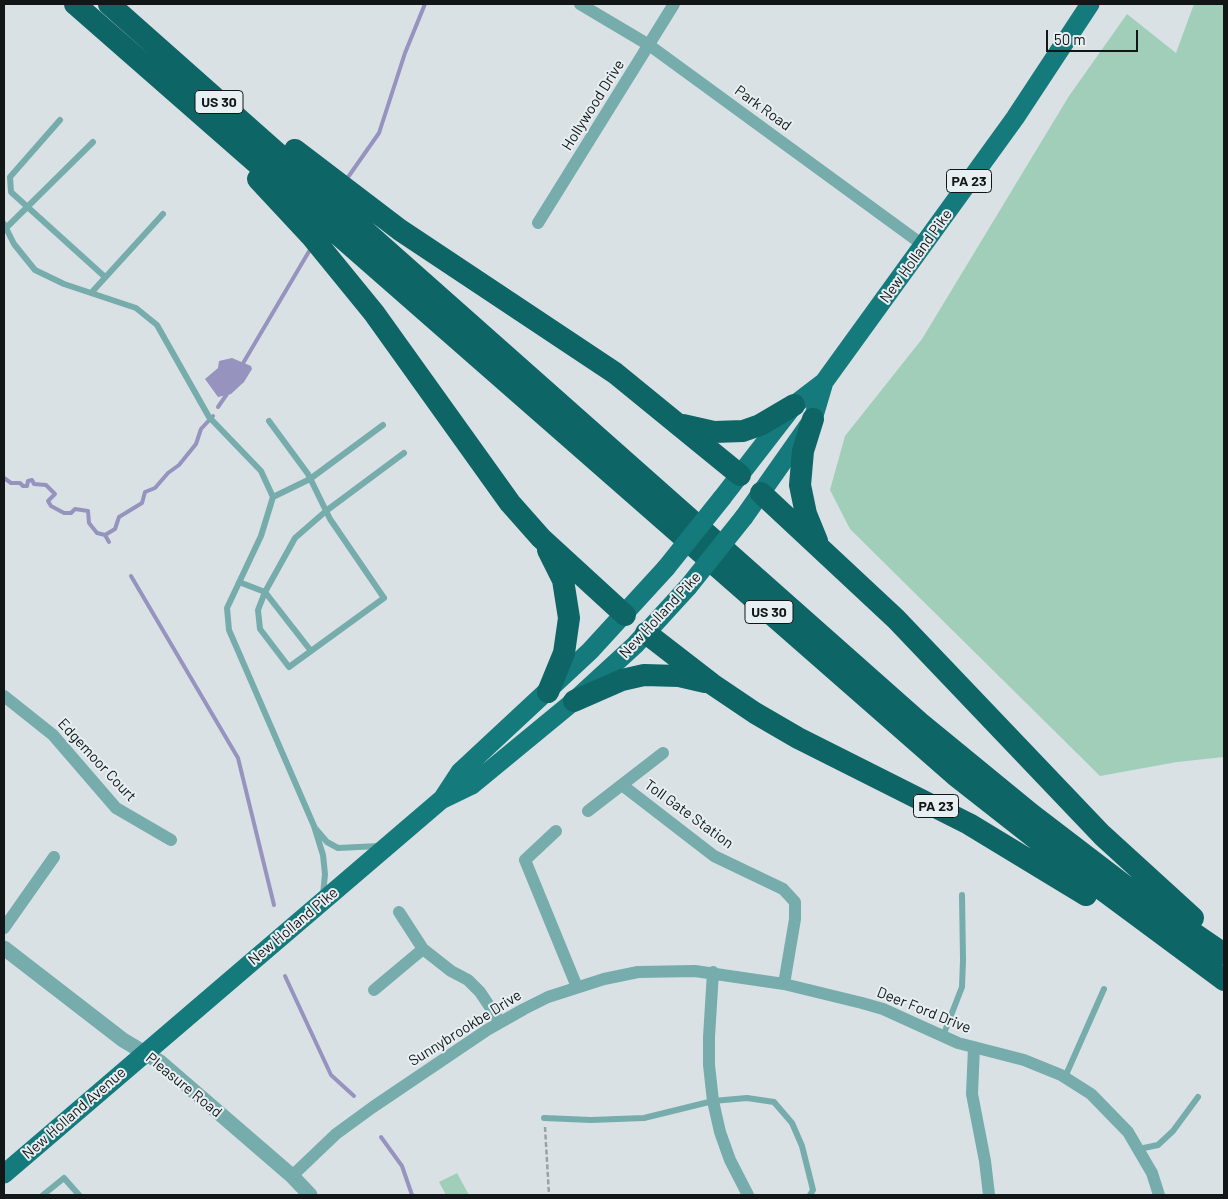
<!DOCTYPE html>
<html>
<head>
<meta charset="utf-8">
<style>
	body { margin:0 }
	#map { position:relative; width:1228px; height:1199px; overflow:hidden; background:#dae1e5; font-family:Barlow,sans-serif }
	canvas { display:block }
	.frame { position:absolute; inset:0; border:5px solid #131617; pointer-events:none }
	.scale { position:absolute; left:1046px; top:30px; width:92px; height:22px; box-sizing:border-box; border:2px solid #131617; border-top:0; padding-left:6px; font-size:15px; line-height:18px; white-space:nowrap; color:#131617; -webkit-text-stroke:4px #e7eff2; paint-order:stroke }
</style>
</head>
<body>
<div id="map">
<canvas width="1228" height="1199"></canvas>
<div class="frame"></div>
<div class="scale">50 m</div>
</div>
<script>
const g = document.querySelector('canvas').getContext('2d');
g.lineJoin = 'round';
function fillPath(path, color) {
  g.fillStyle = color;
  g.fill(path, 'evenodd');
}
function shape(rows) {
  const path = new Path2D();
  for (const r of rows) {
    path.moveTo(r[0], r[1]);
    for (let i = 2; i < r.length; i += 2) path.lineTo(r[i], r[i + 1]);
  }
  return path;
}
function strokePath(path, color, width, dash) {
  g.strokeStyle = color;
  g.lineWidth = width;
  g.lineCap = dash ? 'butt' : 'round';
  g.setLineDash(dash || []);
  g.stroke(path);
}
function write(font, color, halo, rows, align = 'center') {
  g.font = font + ' Barlow,sans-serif';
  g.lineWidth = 4;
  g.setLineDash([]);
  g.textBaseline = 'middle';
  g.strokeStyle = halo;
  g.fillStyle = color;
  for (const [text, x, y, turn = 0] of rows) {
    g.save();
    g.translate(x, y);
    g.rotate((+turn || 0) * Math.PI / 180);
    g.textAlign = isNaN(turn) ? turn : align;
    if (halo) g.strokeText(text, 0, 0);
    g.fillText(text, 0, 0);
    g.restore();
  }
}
const green = shape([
	[1194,4,1224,4,1224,757,1177,762,1100,776,850,529,830,490,845,436,922,339,1069,96,1127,14,1176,53],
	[457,1173,469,1195,446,1195,439,1182]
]);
const water = shape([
	[232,358,251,366,252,369,244,382,231,394,218,397,205,379,218,368,219,361]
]);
const stream = shape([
	[346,180,379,133,405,53,425,4],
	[242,365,311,248],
	[218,407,229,391],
	[4,478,11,483,20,483,23,486,27,486,28,481,32,480,34,484,46,485,55,494,48,501,51,506,64,513,71,513,75,509,88,511,89,523,97,533,105,535,109,542],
	[105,535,115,529,119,517,142,503,145,492,155,488,168,473,179,465,196,444,201,429,213,416],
	[131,576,238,758,274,905],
	[285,976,331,1075,354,1096],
	[381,1137,402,1166,412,1195]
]);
const path = shape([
	[545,1127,549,1195]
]);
const service = shape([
	[60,120,10,177,11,192,105,277],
	[4,224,14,244,35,270,64,284,136,308,157,325,209,417,261,471,273,497,261,536,227,608,229,630,314,826,323,855,325,874,323,895],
	[6,228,93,142],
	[92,292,163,214],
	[273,497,310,479,383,425],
	[239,582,265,592,258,610,260,629,289,667,384,598,330,519,308,474,269,421],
	[311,651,265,592,295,538,326,511,404,453],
	[315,828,327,842,338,848,379,846],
	[943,1036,962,987,963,960,962,895],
	[1065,1077,1104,989],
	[544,1118,591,1120,644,1118,713,1101,747,1098,774,1102,792,1123,802,1146,813,1190,810,1195],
	[1139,1149,1158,1145,1173,1131,1198,1097],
	[43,1195,64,1178,79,1195]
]);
const minor = shape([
	[580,4,649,45,923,245],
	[538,223,674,4],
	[4,696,53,735,116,808,171,840],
	[622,785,714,856,783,889,795,902,795,919,784,984],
	[588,811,663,753],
	[556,831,525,860,577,987],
	[399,912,423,949,451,971,468,980,480,992,500,1022],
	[4,928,54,857],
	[713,972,709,1037,709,1065,713,1101,720,1132,730,1160,748,1195],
	[374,990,423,949],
	[974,1047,972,1094,985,1161,989,1195],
	[292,1176,336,1134,373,1107,487,1030,524,1009,548,997,604,979,638,972,695,971,784,984,862,1003,883,1009,958,1043,1024,1060,1061,1075,1091,1094,1128,1132,1152,1173,1159,1195]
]);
const tertiary = shape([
	[4,948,123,1040,160,1062,292,1176,310,1195]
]);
const primary = shape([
	[722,498,794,405,824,382,1015,118,1090,4],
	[744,517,813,419,824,382],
	[443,798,460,772,590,651,666,568],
	[4,1174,441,800,472,785,574,701,635,645,688,587]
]);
const motorway = shape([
	[75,4,955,775,1085,877,1224,980],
	[109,4,920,723,1031,814,1129,889,1224,954],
	[295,150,400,230,615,373,740,475],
	[258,179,312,237,374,313,510,503,541,538,625,615],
	[813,419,803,451,800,485,806,514,817,541],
	[683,425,714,432,743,431,760,425,794,405],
	[761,493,896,619,1102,835,1193,918],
	[548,550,563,580,569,618,564,653,548,692],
	[646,633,712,684,755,713,798,738,969,824,1086,895],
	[574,701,622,680,644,675,679,676,705,682]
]);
const primaryBridge = shape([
	[666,568,722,498],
	[688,587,744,517]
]);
const shields = [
	[219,102,48],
	[969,181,45],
	[769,612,48],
	[936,806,45]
];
const shieldNames = [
	["US 30",219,102],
	["PA 23",969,181],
	["US 30",769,612],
	["PA 23",936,806]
];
const streetNames = [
	["Hollywood Drive",593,105,-58],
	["Park Road",763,108,36],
	["New Holland Pike",916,256,-54],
	["New Holland Pike",660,615,-47],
	["Edgemoor Court",97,760,47],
	["Toll Gate Station",689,814,36],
	["New Holland Pike",293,926,-40],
	["Deer Ford Drive",924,1010,22],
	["Sunnybrookbe Drive",465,1028,-32],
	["Pleasure Road",184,1085,39],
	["New Holland Avenue",74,1113,-41]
];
fillPath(green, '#a0ceb8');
fillPath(water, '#9793bf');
strokePath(stream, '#9793bf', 4);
strokePath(path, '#9aa0a3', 2.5, [5, 2.5]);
strokePath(service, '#76acab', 6);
strokePath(minor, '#76acab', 12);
strokePath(tertiary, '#76acab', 15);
strokePath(primary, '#157a7b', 19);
strokePath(motorway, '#0d6566', 22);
strokePath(primaryBridge, '#157a7b', 19);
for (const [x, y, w] of shields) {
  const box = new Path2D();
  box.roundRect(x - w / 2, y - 11.5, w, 23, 4);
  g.fillStyle = '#e7eff2';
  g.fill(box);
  strokePath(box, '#131617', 1);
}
write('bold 14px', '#131617', null, shieldNames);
write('15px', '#131617', '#e7eff2', streetNames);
</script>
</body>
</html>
